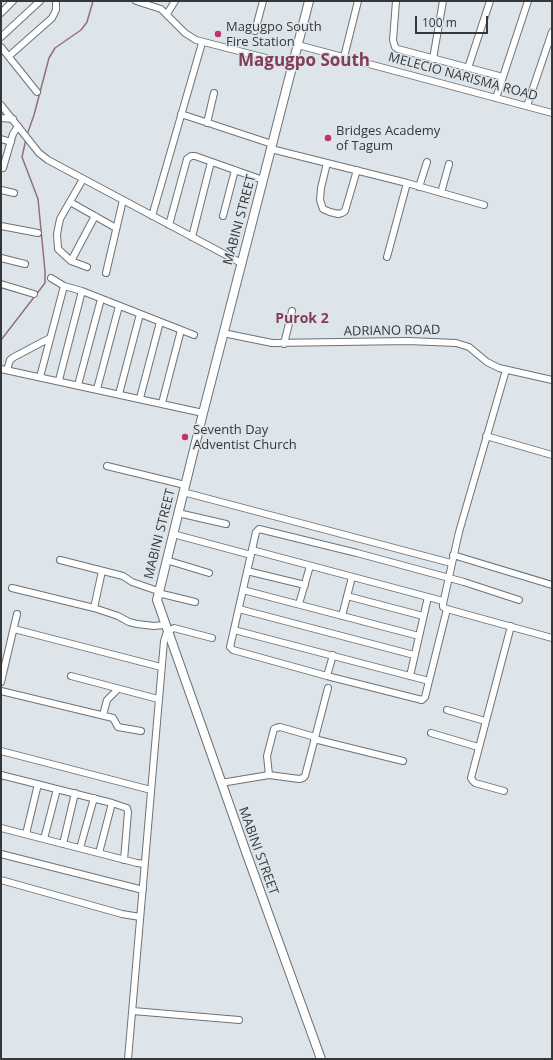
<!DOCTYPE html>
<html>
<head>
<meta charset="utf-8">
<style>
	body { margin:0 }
	#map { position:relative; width:553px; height:1060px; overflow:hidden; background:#dde5eb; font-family:"Open Sans",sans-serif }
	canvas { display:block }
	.frame { position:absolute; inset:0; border:2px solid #35383a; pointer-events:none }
	.scale { position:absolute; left:415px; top:16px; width:73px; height:18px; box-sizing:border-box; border:2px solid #35383a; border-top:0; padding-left:5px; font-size:12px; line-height:14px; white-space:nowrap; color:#35383a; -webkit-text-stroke:3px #dde5eb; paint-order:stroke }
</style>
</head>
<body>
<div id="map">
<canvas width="553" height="1060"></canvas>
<div class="frame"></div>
<div class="scale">100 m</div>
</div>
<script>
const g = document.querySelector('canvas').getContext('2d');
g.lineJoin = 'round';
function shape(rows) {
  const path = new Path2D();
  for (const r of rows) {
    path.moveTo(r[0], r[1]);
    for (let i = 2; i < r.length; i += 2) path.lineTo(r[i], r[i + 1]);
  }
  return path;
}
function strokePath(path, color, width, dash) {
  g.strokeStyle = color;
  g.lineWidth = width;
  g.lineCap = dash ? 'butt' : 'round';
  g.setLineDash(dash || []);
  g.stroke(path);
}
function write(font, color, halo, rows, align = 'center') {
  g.font = font + ' "Open Sans",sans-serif';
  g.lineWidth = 3;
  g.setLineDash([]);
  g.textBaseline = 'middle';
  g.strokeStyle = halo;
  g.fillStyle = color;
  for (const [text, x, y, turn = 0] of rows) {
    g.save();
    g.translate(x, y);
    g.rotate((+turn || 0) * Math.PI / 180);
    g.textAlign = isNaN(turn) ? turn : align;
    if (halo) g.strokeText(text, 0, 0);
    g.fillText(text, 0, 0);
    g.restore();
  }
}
const stream = shape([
	[28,132,34,115,49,58,55,48,81,30,87,22,93,1],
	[1,340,45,283,45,271,38,199,22,157,26,139]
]);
const minor = shape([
	[136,1,161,9,185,33,196,40,293,65],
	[396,1,393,40,395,47,398,49,503,77],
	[1,13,13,1],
	[167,14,175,1],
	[255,31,263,1],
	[1,37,40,1],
	[298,45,552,113],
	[1,47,37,92],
	[9,56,52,18,56,10,56,1],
	[344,57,358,1],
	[433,59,443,1],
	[468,68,490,1],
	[496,98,528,1],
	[1,105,39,153,48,160,241,263],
	[527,106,552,32],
	[181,114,272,144],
	[1,118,13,119],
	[207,123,214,93],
	[1,139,11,142],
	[271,149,407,183,484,205],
	[327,163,321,188,320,200,323,209,330,212,338,214,342,213,345,211,357,170],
	[1,167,3,168,13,134,18,126],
	[83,179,60,219,57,234,58,249,71,261,87,267],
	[419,187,427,162],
	[1,190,14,193],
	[441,193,449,164],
	[70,202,116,228],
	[152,216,202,43],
	[223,216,235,170],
	[169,225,187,159,191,156,195,156,263,180],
	[1,226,38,233],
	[192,237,211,162],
	[387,257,407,183],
	[1,258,25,264],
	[71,261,95,216],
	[106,273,123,200],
	[51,278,64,286,82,291,194,335],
	[1,284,34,294],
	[223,333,272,343,408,341,456,343,469,347,487,362,499,368,552,380],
	[284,344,292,311],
	[1,369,203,413],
	[7,370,10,360,14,357,50,338],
	[506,370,459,532,443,604,443,607,447,609,552,638],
	[40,377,64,286],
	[59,380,82,291],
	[78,385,101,299],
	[97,389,119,306],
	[119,394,140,314],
	[140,398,160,322],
	[162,403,181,330],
	[486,436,552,455],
	[107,466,185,485],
	[183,492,451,563],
	[178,513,226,524],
	[173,534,251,555],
	[252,550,443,601],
	[453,555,552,585],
	[60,560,123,576,132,582,158,591],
	[166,560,209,573],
	[247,571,305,585],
	[12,588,94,608,118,616,129,622,137,624,154,626,164,625],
	[243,590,419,636],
	[158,593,195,602],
	[347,596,423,616],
	[299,604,310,566],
	[94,608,102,571],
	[239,609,414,655],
	[447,609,425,697,422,700,327,676,233,650,230,647,256,532,259,529,357,553,464,582,519,600],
	[342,616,352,577],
	[14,629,161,667],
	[234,630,429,681],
	[71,676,158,699],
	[327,676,333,655],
	[410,676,428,597],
	[1,682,17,614],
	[1,691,113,718,118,727,141,731],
	[447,710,485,721],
	[103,715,107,700,118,689],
	[431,733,478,747],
	[314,739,403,761],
	[1,751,151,790],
	[1,775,112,803,127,808,128,812,124,860],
	[269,775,267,756,274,729,276,728,280,727,315,737],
	[221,783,269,775,299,779,303,778,305,776,328,688],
	[504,791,475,783,473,781,471,778,511,626],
	[1,828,137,863,145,864],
	[26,834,38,784],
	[44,839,57,789],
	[63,844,75,793],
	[80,848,94,798],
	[99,853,112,803],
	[1,854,143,890],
	[1,880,122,914,140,917],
	[133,1011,239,1020],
	[128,1059,164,641,167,632,174,628,212,638]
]);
const major = shape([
	[309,1,203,413,157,600,246,852,321,1059]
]);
const markers = [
	[218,34,4,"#c0356c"],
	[328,138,4,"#c0356c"],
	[185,437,4,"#c0356c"]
];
const poiNames = [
	["Magugpo South",226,27],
	["Fire Station",226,42],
	["Bridges Academy",336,131],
	["of Tagum",336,146],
	["Seventh Day",193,430],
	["Adventist Church",193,445]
];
const streetNames = [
	["MELECIO NARISMA ROAD",463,77,15],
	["MABINI STREET",240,220,-75],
	["ADRIANO ROAD",392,331,-1],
	["MABINI STREET",160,534,-76],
	["MABINI STREET",258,851,70]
];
const neighbourhoodNames = [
	["Purok 2",302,319]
];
const districtNames = [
	["Magugpo South",304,61]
];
strokePath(stream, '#946f7a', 1.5);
strokePath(minor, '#6b7377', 8);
strokePath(major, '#6b7377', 10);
strokePath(minor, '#fff', 6);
strokePath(major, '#fff', 8);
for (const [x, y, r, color] of markers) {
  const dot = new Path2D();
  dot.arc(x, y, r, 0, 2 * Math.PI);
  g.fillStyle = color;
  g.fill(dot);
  strokePath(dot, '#dde5eb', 1.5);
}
write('13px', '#35383a', '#dde5eb', poiNames, 'left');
write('13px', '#35383a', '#dde5eb', streetNames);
write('bold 14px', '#843d54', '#dde5eb', neighbourhoodNames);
write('bold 17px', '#843d54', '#dde5eb', districtNames);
</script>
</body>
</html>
